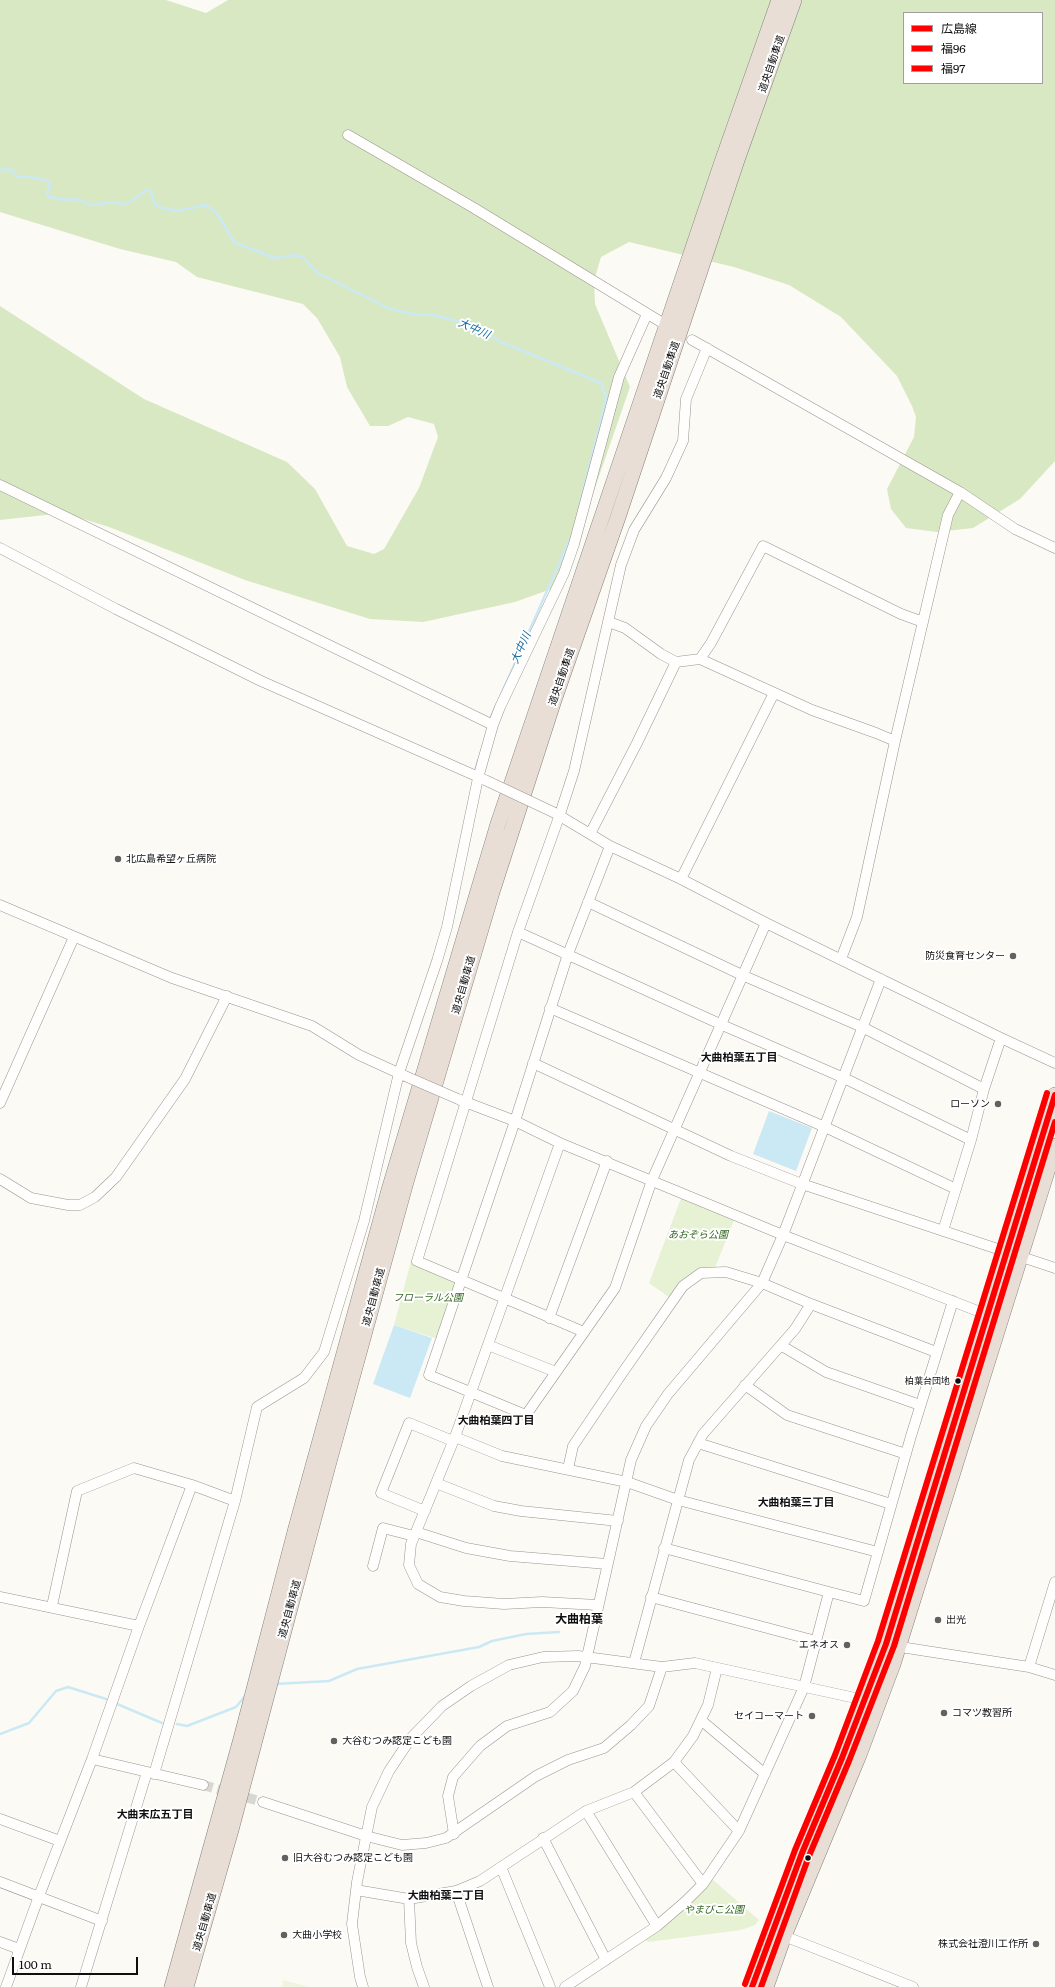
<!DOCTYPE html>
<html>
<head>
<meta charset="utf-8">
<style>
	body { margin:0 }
	#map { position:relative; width:1055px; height:1987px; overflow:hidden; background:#fcfaf4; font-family:Literata,"Noto Sans JP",serif }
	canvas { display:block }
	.legend { position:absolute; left:903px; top:12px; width:140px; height:72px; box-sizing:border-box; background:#fff; border:1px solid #9f9f9f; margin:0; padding:5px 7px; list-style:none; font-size:12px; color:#0f0f0f }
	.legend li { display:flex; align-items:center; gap:8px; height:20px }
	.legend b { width:20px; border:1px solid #9f9f9f }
	.scale { position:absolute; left:12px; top:1957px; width:126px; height:18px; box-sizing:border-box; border:2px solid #0f0f0f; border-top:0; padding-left:5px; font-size:12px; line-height:14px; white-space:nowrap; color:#0f0f0f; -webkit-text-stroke:3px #fff; paint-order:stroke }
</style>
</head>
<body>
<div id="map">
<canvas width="1055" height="1987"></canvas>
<ul class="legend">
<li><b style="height:5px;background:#f00"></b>広島線</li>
<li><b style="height:5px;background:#f00"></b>福96</li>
<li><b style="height:5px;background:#f00"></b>福97</li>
</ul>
<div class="scale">100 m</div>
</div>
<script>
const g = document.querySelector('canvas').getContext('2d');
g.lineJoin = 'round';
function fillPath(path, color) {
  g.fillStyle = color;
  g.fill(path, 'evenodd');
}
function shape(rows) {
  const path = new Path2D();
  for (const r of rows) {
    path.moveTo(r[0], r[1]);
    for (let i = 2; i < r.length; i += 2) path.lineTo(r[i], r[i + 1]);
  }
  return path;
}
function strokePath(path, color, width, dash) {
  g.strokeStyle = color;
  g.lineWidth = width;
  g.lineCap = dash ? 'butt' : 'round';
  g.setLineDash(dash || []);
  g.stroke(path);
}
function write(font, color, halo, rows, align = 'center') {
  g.font = font + ' Literata,"Noto Sans JP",serif';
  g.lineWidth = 4;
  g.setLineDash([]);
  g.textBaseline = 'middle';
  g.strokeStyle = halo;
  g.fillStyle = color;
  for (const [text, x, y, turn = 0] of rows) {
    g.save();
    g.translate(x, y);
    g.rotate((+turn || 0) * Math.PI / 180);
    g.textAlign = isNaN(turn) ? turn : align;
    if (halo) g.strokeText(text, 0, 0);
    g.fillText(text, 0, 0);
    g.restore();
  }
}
const green = shape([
	[683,1193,736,1215,713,1273,701,1273,673,1300,649,1283],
	[411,1261,417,1261,461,1281,441,1340,394,1325],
	[712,1879,759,1920,755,1925,741,1930,648,1942,644,1939]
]);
const forest = shape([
	[0,0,166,0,206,13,228,0,1055,0,1055,461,1020,499,973,528,937,532,906,528,891,509,887,489,914,437,916,417,912,406,897,376,841,317,789,285,734,267,629,242,601,257,594,281,595,304,630,387,572,554,554,588,515,602,423,622,370,619,245,580,109,527,64,513,0,520,0,306,144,399,287,462,315,489,347,546,374,554,384,549,419,488,438,437,434,424,408,417,388,426,370,426,347,387,340,357,317,318,303,304,197,277,176,262,120,249,0,212],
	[904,13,1042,13,1042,83,904,83]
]);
const pitch = shape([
	[283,1980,309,1987,282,1987]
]);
const water = shape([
	[769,1111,812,1128,796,1171,753,1154],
	[394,1325,432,1338,410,1398,373,1384]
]);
const stream = shape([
	[0,170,11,169,17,177,31,177,48,181,50,185,47,193,49,197,65,200,78,199,90,205,115,202,123,205,135,199,146,190,150,190,155,204,159,207,177,211,206,205,216,212,235,243,275,258,295,255,304,258,318,273,390,309,418,315,430,314,465,323,499,341,603,384,602,388,606,397,606,400,580,503],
	[491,717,570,539],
	[475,771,478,760],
	[275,1684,329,1681,357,1669,479,1647,492,1641,526,1634,559,1632],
	[117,1704,162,1723],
	[177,1724,187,1726,236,1707,245,1696],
	[0,1734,29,1723,56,1691,68,1687,106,1699]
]);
const minorTunnel = shape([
	[203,1785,263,1802]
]);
const minor = shape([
	[348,135,474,208,661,322],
	[692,340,960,492,1015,529,1055,548],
	[0,485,493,725],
	[0,548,116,609,261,681,483,779],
	[609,622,625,628,661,654,676,662,700,659,812,710,876,733,895,741],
	[700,659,711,643,763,546,901,614,923,622],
	[555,813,610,846,681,879,766,923,1001,1038,1055,1063],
	[590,834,637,743,676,662],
	[610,846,568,954,515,1121,429,1375,526,1415,615,1288,652,1180,766,923],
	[681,879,774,693],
	[588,902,742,975,862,1027,984,1089],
	[0,905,172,978,312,1026,359,1055,405,1076],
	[518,932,720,1024,844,1078,971,1140],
	[841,959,857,917,895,741,948,515,960,492],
	[550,1008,825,1127,956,1189],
	[533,1063,731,1156,802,1184,1055,1268],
	[460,1100,515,1121,560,1143,783,1235,993,1317],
	[0,1103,74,937],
	[560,1143,455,1437,411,1544,409,1565,418,1584,440,1597,464,1601,504,1604,542,1602,598,1605],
	[0,1179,31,1198,68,1205,80,1205,95,1197,116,1177,185,1079,227,996],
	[943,1231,971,1140,984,1089,1001,1038],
	[549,1318,607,1161],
	[584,1332,417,1261,518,932,559,817,574,771,621,565,634,530,666,478,683,441,686,399,707,348],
	[488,1345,556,1372],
	[782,1346,826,1372,920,1405],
	[745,1385,787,1415,906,1454],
	[455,1437,502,1456,627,1482,678,1500,878,1552],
	[698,1443,891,1504],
	[568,1469,573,1446,623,1372,683,1286,701,1273,726,1272,762,1283,811,1304,936,1352],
	[436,1483,494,1506,521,1511,618,1521],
	[425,1511,381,1493,409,1423,453,1441],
	[416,1532,466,1548,510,1556,607,1564],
	[664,1548,829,1592],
	[373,1566,383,1528,414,1536],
	[0,1597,139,1626],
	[651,1597,816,1641],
	[52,1606,77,1491,134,1468,192,1485,235,1501],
	[894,1646,1029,1667,1055,1675],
	[634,1663,689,1460,703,1434,795,1329,811,1304],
	[1029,1667,1055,1582],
	[702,1721,765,1774],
	[92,1759,203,1785],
	[674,1762,739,1831],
	[154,1774,235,1501,257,1407,304,1378,324,1352,364,1221,399,1073,437,961,447,927,478,778,493,725,500,707,564,573,574,544,619,377,647,314],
	[634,1792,703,1884],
	[263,1802,366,1836,402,1845,426,1843,446,1838,536,1776,568,1760,604,1748,631,1725,649,1706,662,1667],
	[586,1811,657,1926],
	[0,1819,60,1841],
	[454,1834,448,1796,453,1777,480,1746,507,1726,550,1712,573,1691,585,1666,631,1460,646,1426,668,1394,762,1283,783,1235,881,979],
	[543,1838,606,1960],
	[501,1867,550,1987],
	[0,1882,102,1921],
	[356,1890,409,1899,456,1891,480,1881,586,1811,634,1792,674,1762,693,1736,708,1705,717,1668],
	[456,1891,488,1987],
	[409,1899,411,1943,417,1967,424,1987],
	[779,1934,913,1987],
	[0,1942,19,1949],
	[6,1987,39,1896,92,1759,139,1626,192,1485],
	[81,1987,147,1772],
	[363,1987,360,1977,352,1924,357,1882,372,1807,389,1771,411,1738,442,1706,471,1686,509,1665,543,1657,578,1656,662,1667,695,1663,869,1701],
	[565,1987,657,1926,686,1901,703,1884,739,1831,804,1687,829,1592,864,1601,911,1436,953,1301]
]);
const highway = shape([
	[172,1987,241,1739,296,1528,389,1190,498,824,722,162,779,0],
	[186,1987,231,1830,327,1469,406,1182,492,892,554,700,618,517,737,160,794,0],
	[752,1987,802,1853,842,1758,886,1644,1055,1095],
	[766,1987,784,1936,859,1755,893,1664,1055,1146]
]);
const minorBridge = shape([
	[485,780,555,813],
	[405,1076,458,1099]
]);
const bus1 = shape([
	[752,1987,802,1853,842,1758,886,1644,1055,1095]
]);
const bus2 = shape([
	[761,1987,809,1856,849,1761,894,1646,1055,1122]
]);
const bus3 = shape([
	[745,1984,795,1850,835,1755,878,1641,1047,1093]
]);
const markers = [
	[118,859,4,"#62615f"],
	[1013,956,4,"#62615f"],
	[998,1104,4,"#62615f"],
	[958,1381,3.5,"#0f0f0f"],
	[938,1620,4,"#62615f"],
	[847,1645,4,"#62615f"],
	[944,1713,4,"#62615f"],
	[812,1716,4,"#62615f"],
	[334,1741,4,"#62615f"],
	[285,1858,4,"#62615f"],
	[808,1858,3.5,"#0f0f0f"],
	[284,1935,4,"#62615f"],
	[1036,1944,4,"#62615f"]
];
const busNames = [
	["柏葉台団地",950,1381]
];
const streetNames = [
	["道央自動車道",772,64,-71],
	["道央自動車道",667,370,-71],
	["道央自動車道",562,677,-71],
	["道央自動車道",464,985,-74],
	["道央自動車道",374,1297,-75],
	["道央自動車道",290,1609,-75],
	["道央自動車道",205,1922,-74]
];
const poiNames = [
	["北広島希望ヶ丘病院",126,859],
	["防災食育センター",1005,956,"right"],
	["ローソン",990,1104,"right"],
	["出光",946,1620],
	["エネオス",839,1645,"right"],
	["コマツ教習所",952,1713],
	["セイコーマート",804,1716,"right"],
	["大谷むつみ認定こども園",342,1741],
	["旧大谷むつみ認定こども園",293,1858],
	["大曲小学校",292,1935],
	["株式会社澄川工作所",1028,1944,"right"]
];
const parkNames = [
	["あおぞら公園",698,1235],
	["フローラル公園",428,1298],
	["やまびこ公園",714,1910]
];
const waterNames = [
	["大中川",474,329,24],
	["大中川",521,648,-66]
];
const neighbourhoodNames = [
	["大曲柏葉五丁目",739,1058],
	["大曲柏葉四丁目",496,1421],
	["大曲柏葉三丁目",796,1503],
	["大曲末広五丁目",155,1815],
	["大曲柏葉二丁目",446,1896]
];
const quarterNames = [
	["大曲柏葉",579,1619]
];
fillPath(green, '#e7f1d4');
fillPath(forest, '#d8e8c2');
fillPath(pitch, '#f0f5de');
fillPath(water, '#cbe9f5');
strokePath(stream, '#cbe9f5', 2.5);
strokePath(minorTunnel, '#d8d7d2', 10, [10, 5]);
strokePath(minor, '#969592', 11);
strokePath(highway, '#83827f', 16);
strokePath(minor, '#fffefd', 10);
strokePath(highway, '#e9ded6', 15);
strokePath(minorBridge, '#969592', 11, []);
strokePath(minorBridge, '#fffefd', 10);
strokePath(bus1, '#f00', 6);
strokePath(bus2, '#f00', 6);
strokePath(bus3, '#f00', 6);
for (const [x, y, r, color] of markers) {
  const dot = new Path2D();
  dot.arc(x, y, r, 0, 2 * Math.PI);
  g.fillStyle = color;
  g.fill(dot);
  strokePath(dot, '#fff', 1.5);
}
write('9px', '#0f0f0f', '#fff', busNames, 'right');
write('10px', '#0f0f0f', '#fff', streetNames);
write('10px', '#0f0f0f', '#fff', poiNames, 'left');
write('italic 10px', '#33671f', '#fff', parkNames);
write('italic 11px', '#186fa1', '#fff', waterNames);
write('bold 11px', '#0f0f0f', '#fff', neighbourhoodNames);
write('bold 12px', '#0f0f0f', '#fff', quarterNames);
</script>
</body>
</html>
